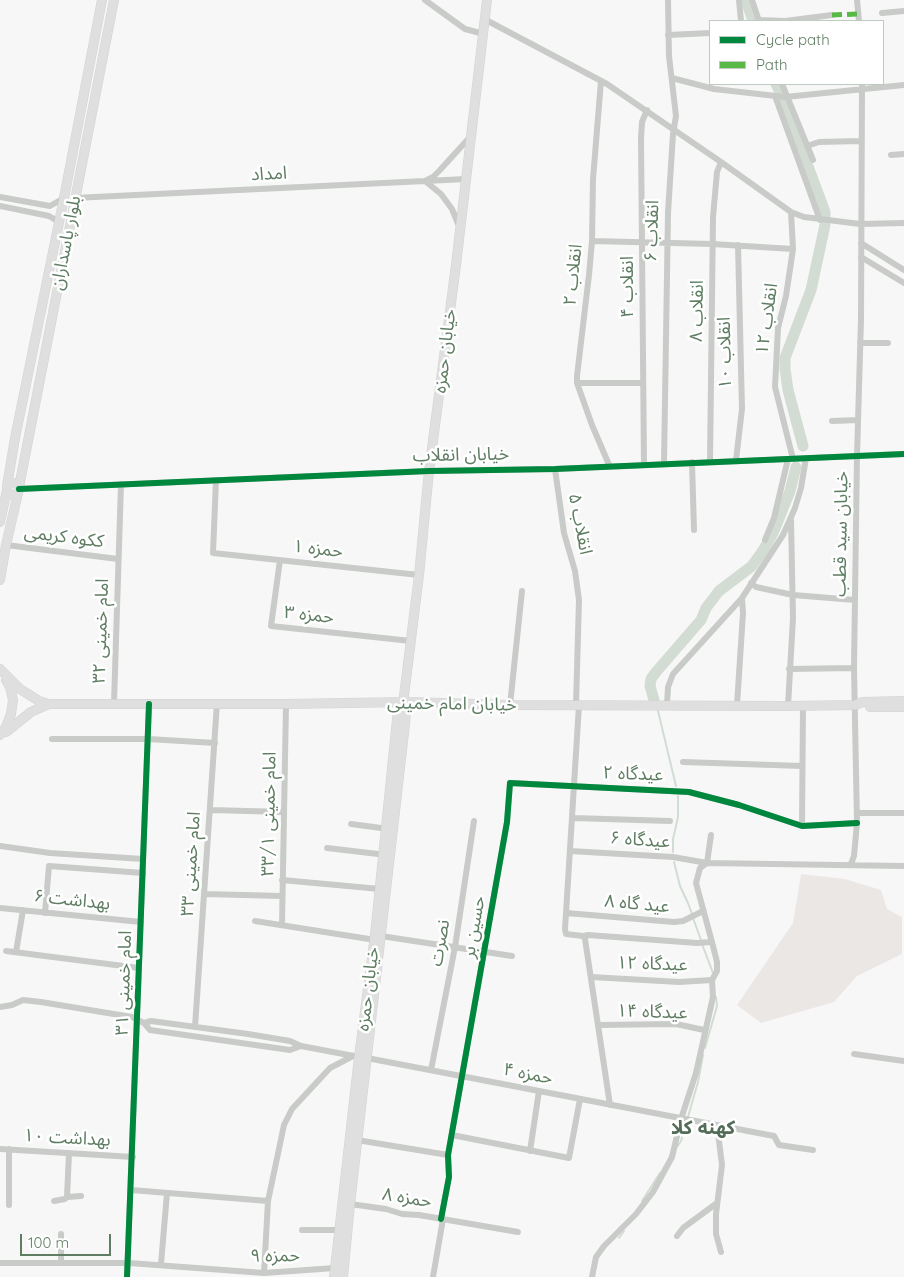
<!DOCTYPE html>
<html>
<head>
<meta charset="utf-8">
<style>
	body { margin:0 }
	#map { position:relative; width:904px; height:1277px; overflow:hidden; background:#f8f7f7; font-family:Quicksand,sans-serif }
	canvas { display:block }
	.legend { position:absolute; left:709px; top:20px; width:175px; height:65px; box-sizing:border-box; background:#fff; border:1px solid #bfcbc0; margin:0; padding:6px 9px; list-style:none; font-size:15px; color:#5e7d62 }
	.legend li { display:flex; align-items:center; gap:10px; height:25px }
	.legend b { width:25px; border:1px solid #bfcbc0 }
	.scale { position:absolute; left:20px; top:1234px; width:91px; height:22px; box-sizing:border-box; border:2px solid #5e7d62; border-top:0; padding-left:6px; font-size:15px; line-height:18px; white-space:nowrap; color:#5e7d62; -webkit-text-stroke:4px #fff; paint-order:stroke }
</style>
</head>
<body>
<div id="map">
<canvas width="904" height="1277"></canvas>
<ul class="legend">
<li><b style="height:6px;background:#00873e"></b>Cycle path</li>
<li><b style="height:6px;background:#58b947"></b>Path</li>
</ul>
<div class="scale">100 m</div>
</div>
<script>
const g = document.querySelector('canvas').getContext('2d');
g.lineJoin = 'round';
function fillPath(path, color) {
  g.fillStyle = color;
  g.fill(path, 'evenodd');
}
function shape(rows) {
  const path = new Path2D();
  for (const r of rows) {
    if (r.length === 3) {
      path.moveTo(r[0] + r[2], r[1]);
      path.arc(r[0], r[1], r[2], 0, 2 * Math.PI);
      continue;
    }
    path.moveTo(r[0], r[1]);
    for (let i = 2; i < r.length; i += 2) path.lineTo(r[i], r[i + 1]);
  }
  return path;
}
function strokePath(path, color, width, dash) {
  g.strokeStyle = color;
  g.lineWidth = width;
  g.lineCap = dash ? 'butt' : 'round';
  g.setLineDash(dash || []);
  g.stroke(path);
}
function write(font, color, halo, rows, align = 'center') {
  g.font = font + ' Quicksand,"Noto Sans Arabic",sans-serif';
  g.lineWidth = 5;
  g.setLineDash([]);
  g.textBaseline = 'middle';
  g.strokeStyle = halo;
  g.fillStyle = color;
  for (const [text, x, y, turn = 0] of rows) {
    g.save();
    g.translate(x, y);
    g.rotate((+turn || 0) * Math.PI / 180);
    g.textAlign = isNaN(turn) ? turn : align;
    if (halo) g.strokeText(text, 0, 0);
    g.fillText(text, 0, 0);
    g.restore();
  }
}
const green = shape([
	[801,874,845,879,881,890,887,909,902,917,902,954,857,976,834,1002,761,1023,737,1005,793,923]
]);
const stream = shape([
	[658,711,676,786],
	[673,852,673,839,678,817,678,796],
	[674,862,680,886,688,903,692,914],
	[693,918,701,940],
	[702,944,713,973],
	[705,1048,717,1006,716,997],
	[677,1147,681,1141,698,1082,703,1055],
	[642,1201,660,1173],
	[619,1238,624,1231]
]);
const river = shape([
	[746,0,753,21],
	[776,84,780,92],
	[784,102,825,212,825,215],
	[803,446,788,390,785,369,785,358,811,290,825,225],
	[654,700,650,686,651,679,656,672,701,620,706,608,719,591,752,566,764,549,774,531,790,491,796,467]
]);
const minor = shape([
	[425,0,465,29,484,34],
	[739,0,741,21],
	[752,0,759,21],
	[857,0,859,21],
	[882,13,904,11],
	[486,20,607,84,721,162,791,212,804,217,860,224,904,223],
	[759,20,785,21,832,15],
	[668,35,710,33],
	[672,78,714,89,785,97,904,85],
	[601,81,593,179,592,241,589,275,577,376,577,383,592,425,610,467],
	[782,84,813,160],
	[775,96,820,220],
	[807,146,819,142,861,141],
	[891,155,904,154],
	[0,197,50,206,64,198],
	[74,198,466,179],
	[0,206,49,216,59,222],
	[791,212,793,249,786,296,778,328,775,387,793,459],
	[459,226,452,209,441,194,425,181,433,177,440,170,470,137],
	[592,241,712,244,793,249],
	[861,243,904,270],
	[861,257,904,283],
	[860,343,888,343],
	[577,383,643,383],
	[832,421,858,420],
	[736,460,742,409,738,245],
	[710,461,713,217,717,172,721,162],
	[692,462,694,530],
	[664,463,668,213,673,134,676,116,669,56,668,0],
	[644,465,641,138,642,122,647,110],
	[555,469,564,533,575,571,579,600,576,705],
	[216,480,213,553,419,575],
	[19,489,429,471,555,469,904,454],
	[765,540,774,518,788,459],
	[6,545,118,559],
	[280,560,271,626,411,641],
	[751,583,756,587,793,595,855,600],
	[789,669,854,668],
	[114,703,121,484],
	[510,705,522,591],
	[579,705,565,929,566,934,583,936,585,939,610,1105],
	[667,705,668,687,673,674,742,598,783,535,795,508,801,488,806,458],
	[737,705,743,613,742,598],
	[788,706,793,618,791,520],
	[52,739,148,739,215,743],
	[683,762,802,766],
	[210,810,284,812],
	[857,813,904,813],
	[573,818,670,821],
	[351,824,381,828],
	[802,826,803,706],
	[0,846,50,853,143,859],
	[327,848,378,854],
	[570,851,673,857,707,863,904,866],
	[851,864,854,856,857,823,854,668,857,456,861,319,862,84],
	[282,880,380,889],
	[204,894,282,896],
	[0,908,141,922],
	[45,913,49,866,143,873],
	[566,913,674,922,683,921,703,911],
	[255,921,369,939],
	[282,925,286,704],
	[381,936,512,956],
	[583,936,588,935,697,943,712,942],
	[6,951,139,968],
	[16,952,23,910],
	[591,977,679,982,712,980],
	[0,1007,12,1005,23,1000,41,1002,132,1017,144,1023,150,1030,290,1050,301,1046],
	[144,1023,151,1021,248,1034,290,1041,301,1046,354,1056],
	[598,1025,676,1024,704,1030],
	[195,1027,217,703],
	[854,1054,904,1061],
	[367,1058,774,1136,779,1145,813,1150],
	[431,1070,455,947,474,821],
	[717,1125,722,1165,716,1214,716,1234,721,1252],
	[452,1135,569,1158,580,1099],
	[357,1140,448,1155],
	[0,1149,133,1157],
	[530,1151,539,1091],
	[131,1190,268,1201],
	[67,1197,81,1196],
	[54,1201,65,1199,67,1197,69,1153],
	[350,1204,386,1209,402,1214,419,1215,518,1232],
	[9,1205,9,1149],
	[441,1219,449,1177,448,1155,507,822,510,783,689,792,739,805,802,826,857,823],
	[302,1230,336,1230],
	[677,1236,683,1228,717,1203],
	[0,1263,129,1263,264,1273,335,1268],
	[61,1263,61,1234],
	[161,1264,167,1193],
	[264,1273,268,1201,284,1125,292,1109,330,1068,353,1056],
	[127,1277,149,704],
	[433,1277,443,1219],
	[592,1277,596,1257,604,1246,636,1214,653,1192,672,1157,681,1119,696,1073,713,997,712,980,717,971,717,962,712,942,696,883,700,868,707,863,711,835]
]);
const major = shape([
	[13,489,6],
	[7,486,15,438,64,198,102,0],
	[19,487,114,0],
	[0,522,7,490],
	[0,580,6,545,18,493],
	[0,669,20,689,39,701,49,704,286,704,408,702,510,705,788,706,855,705,863,702,904,701],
	[870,707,904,707],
	[6,732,31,712,49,704],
	[0,735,6,727,11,714,13,700,10,687,6,680],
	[334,1277,359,1057,375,935,398,710,403,702,404,696,419,575,429,471,456,265,487,0],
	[343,1277,350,1204,405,724,406,710,403,702]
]);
const quiet = shape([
	[832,15,858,14]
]);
const cycleway = shape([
	[19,489,429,471,555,469,904,454],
	[441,1219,449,1177,448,1155,507,822,510,783,689,792,739,805,802,826,857,823],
	[127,1277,149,704]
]);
const streetNames = [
	["امداد",269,174,-3],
	["انقلاب ۶",652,231,-88],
	["بلوار پاسداران",66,243,-79],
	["انقلاب ۲",573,275,-84],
	["انقلاب ۴",628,287,-90],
	["انقلاب ۸",697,311,-89],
	["انقلاب ۱۲",767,319,-82],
	["خیابان حمزه",445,351,-83],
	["انقلاب ۱۰",725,353,-91],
	["خیابان انقلاب",461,455,-1],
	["انقلاب ۵",580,524,79],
	["خیابان سید قطب",841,534,-89],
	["ککوه کریمی",64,537,7],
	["حمزه ۱",318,549,6],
	["حمزه ۳",309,615,6],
	["امام خمینی ۳۲",101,631,-88],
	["خیابان امام خمینی",452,704,1],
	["عیدگاه ۲",633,774,2],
	["امام خمینی ۳۳/۱",269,814,-89],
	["عیدگاه ۶",640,840,4],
	["امام خمینی ۳۳",191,864,-86],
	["بهداشت ۶",72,900,6],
	["عید گاه ۸",637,904,5],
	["حسین بر",474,927,-80],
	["نصرت",440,943,-80],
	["عیدگاه ۱۲",652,964,2],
	["امام خمینی ۳۱",124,983,-88],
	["خیابان حمزه",368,989,-83],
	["عیدگاه ۱۴",652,1012,2],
	["حمزه ۴",528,1074,11],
	["بهداشت ۱۰",67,1138,3],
	["حمزه ۸",407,1198,9],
	["حمزه ۹",275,1256,-1]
];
const neighbourhoodNames = [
	["کهنه کلا",703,1128]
];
fillPath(green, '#ebe7e5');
strokePath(stream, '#d2dcd2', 2);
strokePath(river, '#d2dcd2', 11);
strokePath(major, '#d3d4d2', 10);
strokePath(minor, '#c8cbc8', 6);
strokePath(major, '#dedfde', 9);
strokePath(quiet, '#58b947', 5, [10, 5]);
strokePath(cycleway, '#00873e', 6);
write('18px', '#5e7d62', '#fff', streetNames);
write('bold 19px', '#546d58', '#fff', neighbourhoodNames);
</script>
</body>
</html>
